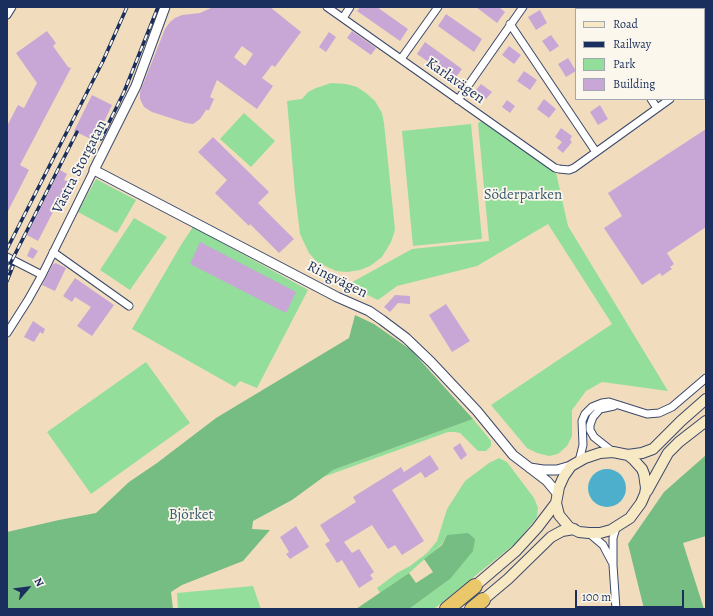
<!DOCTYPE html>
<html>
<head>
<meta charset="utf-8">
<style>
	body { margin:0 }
	#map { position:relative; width:713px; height:616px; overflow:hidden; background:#f1ddbd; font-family:Alegreya,serif }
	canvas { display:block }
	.frame { position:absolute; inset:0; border:8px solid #1b2f5e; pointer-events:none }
	.legend { position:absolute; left:575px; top:8px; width:130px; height:92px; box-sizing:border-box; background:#fbf7ec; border:1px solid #a1a7b3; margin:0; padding:5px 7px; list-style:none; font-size:12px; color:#1b2f5e }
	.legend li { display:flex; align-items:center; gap:8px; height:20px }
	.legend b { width:20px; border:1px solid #a1a7b3 }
	.north { position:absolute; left:8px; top:568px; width:40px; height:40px; -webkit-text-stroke:3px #fbf7ec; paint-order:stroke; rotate:62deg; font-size:11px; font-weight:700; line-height:16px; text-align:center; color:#1b2f5e }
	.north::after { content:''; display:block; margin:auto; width:14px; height:18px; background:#1b2f5e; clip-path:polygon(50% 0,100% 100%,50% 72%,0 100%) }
	.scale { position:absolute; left:575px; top:590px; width:109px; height:18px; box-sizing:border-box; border:2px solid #1b2f5e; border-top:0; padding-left:5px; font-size:12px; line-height:14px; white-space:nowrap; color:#1b2f5e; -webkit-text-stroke:3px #fbf7ec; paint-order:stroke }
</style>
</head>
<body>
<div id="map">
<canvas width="713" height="616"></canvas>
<div class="frame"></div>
<ul class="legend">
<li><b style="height:5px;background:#f7e9c3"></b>Road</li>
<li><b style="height:5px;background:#1b2f5e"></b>Railway</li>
<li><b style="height:11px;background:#93de9b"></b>Park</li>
<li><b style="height:11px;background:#c8a7d6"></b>Building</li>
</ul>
<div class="north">N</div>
<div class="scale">100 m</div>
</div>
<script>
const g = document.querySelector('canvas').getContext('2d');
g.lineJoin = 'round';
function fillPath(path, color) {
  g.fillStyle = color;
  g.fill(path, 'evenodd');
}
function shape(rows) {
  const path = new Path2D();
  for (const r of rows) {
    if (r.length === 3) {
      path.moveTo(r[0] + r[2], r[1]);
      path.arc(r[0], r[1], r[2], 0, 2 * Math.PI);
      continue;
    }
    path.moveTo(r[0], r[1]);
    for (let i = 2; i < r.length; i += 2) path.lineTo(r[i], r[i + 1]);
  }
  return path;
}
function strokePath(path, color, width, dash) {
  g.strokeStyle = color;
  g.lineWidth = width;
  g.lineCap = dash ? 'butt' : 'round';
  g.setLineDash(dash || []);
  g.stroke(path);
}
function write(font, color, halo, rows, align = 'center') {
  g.font = font + ' Alegreya,serif';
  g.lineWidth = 3.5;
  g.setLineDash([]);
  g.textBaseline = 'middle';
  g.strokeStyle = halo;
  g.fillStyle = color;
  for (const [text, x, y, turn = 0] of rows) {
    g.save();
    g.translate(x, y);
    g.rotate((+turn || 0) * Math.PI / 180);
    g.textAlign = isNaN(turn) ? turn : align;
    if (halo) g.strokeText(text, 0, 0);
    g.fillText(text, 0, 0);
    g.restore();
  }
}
const green = shape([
	[331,83,346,84,357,87,366,93,375,101,382,113,384,123,395,230,391,242,382,257,370,266,360,270,347,272,336,271,317,262,309,253,300,234,295,193,287,101,302,99,308,92,316,88],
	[244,113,275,141,251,167,220,139],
	[486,119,555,168,568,226,668,391,602,382,586,391,572,410,572,436,567,446,558,454,549,456,537,453,527,448,491,405,612,324,548,224,477,266,397,286,378,300,347,285,412,249,489,241,478,123],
	[471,124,482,239,413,246,402,131],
	[96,179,136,200,117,233,78,212],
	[134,218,167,237,130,290,100,270],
	[193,227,308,290,257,388,240,381,235,387,132,329,181,245],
	[146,362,190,423,91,494,47,432],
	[473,419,491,441,491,446,486,451,478,451,460,433,454,432,448,432,323,477,333,470],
	[499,458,507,462,534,498,538,508,537,517,517,542,434,609,409,609,450,579,447,535,442,544,409,573,380,593,377,588,397,573,410,566,427,553,437,541,447,509,465,481,489,463],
	[253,586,261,609,178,609,177,593]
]);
const forest = shape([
	[355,315,374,324,411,350,473,419,333,470,292,500,253,521,252,529,270,530,243,561,182,585,171,592,173,609,9,609,7,607,7,532,59,520,96,513,129,482,157,463,216,418,349,338],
	[706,455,706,536,683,543,704,609,644,609,628,544,664,492],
	[468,533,475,539,473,551,450,579,409,609,356,609,409,573,416,583,433,572,424,559,442,545,447,535]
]);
const water = shape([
	[607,488,19]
]);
const building = shape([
	[213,7,270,7,301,32,275,67,272,65,262,78,273,86,257,109,217,80,210,97,214,99,209,110,206,110,200,119,193,124,186,123,152,112,144,107,140,99,140,92,165,29,170,22,175,18,182,15,200,13],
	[242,46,253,54,245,66,234,57],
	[360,7,377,7,408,29,400,41,357,11],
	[476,7,499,7,505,12,497,23],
	[540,10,547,23,536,30,528,17],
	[446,14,482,39,474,52,438,26],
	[47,31,56,43,53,46,68,67,71,68,20,165,29,170,7,213,7,126,18,105,24,108,37,83,16,53],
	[352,31,376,48,371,55,347,38],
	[329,32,336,37,326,52,319,47],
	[551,35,559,46,550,52,542,41],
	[425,42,462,69,454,80,417,54],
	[509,46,521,55,514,64,502,55],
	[568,58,576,71,566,77,558,64],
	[524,71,537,80,530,90,517,81],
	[481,84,492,92,486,99,475,91],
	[92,95,112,105,95,141,74,131],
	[544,99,556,109,549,118,537,109],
	[507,100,515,106,510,113,502,107],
	[600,105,608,119,598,125,590,112],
	[561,128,572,136,570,140,572,142,563,153,557,148,562,142,555,137],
	[706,129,706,227,667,253,674,264,670,267,672,269,662,276,660,273,642,285,604,228,622,216,608,193],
	[213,137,269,192,258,203,294,239,279,253,250,224,249,226,215,193,227,180,198,152],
	[60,170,67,174,64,180,72,183,69,189,73,191,61,212,54,210,38,241,27,235],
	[200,242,296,292,286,313,190,264],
	[31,247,38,251,33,259,27,256],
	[56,263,66,268,55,291,42,285,53,264],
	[75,278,114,305,92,336,77,326,91,307,75,297,72,302,63,296],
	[395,295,410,296,410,304,398,303,390,312,384,307],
	[446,304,470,341,452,352,429,315],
	[33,321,45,329,43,334,40,332,34,342,24,337],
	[460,443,467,455,461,460,453,448],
	[430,455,439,469,425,478,421,472,392,490,424,541,402,555,395,545,388,549,372,525,344,542,352,553,359,549,374,572,370,575,373,579,359,588,342,560,337,563,325,544,330,541,320,525,356,502,353,497,401,467,404,472],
	[296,526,309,547,290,559,286,554,289,552,280,537]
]);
const minor = shape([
	[327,7,555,168,559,169,569,170,574,168,670,99],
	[591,7,592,9],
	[678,7,679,9],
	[7,15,12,7],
	[343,18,350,7],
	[510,24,596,152],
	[704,47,706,50],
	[401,59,438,7],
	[704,75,706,73],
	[651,99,657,108],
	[458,100,523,7],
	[53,252,129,306],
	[7,257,42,275],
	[7,333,28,300,42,275,94,170],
	[613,452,594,437,590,430,590,425,593,417,600,409,614,406],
	[579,461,583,445,582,421,585,414,592,407,602,403,609,402,647,414,659,413,672,407,706,378],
	[616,528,613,538,613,565,616,609],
	[589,533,603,545,612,562]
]);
const tertiary = shape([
	[165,7,136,86,94,170,337,297,369,311,382,320,406,338,431,362,477,411,513,455,547,481,557,493],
	[530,468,543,470,557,470,571,466]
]);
const secondary = shape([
	[613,452,628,455,633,459,642,469,644,474,646,488,645,494,641,503,630,518,611,530,600,533,589,533,579,532,569,527,559,515,556,503,559,487,564,476,571,466,585,458,600,453,613,452],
	[628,455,642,453,653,449,681,421,706,399],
	[647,491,668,453,679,442,706,421],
	[475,586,516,551,537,528,556,503],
	[483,600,508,579,551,537,562,531,574,529]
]);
const motorway = shape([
	[447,609,475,586],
	[472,609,483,600]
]);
const rail = shape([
	[101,139,124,92,158,7],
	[7,249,103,61,127,7],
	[7,270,77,132],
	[7,281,13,266]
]);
const streetNames = [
	["Karlavägen",455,81,35],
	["Västra Storgatan",80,167,-63],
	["Ringvägen",337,280,26]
];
const parkNames = [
	["Söderparken",523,195],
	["Björket",191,515]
];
fillPath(green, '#93de9b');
fillPath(forest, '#76bd83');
fillPath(water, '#4dafcc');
fillPath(building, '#c8a7d6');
strokePath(minor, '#3b496c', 9);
strokePath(tertiary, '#3b496c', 11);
strokePath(secondary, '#3b496c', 12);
strokePath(motorway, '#3b496c', 16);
strokePath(minor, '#fff', 7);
strokePath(tertiary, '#fff', 9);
strokePath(secondary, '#f7e9c3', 10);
strokePath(motorway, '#eac769', 14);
strokePath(rail, '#1b2f5e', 3.5);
strokePath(rail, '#fbf7ec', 2, [6]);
write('15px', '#1b2f5e', '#fbf7ec', streetNames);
write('15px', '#395b6d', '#fbf7ec', parkNames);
</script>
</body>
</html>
